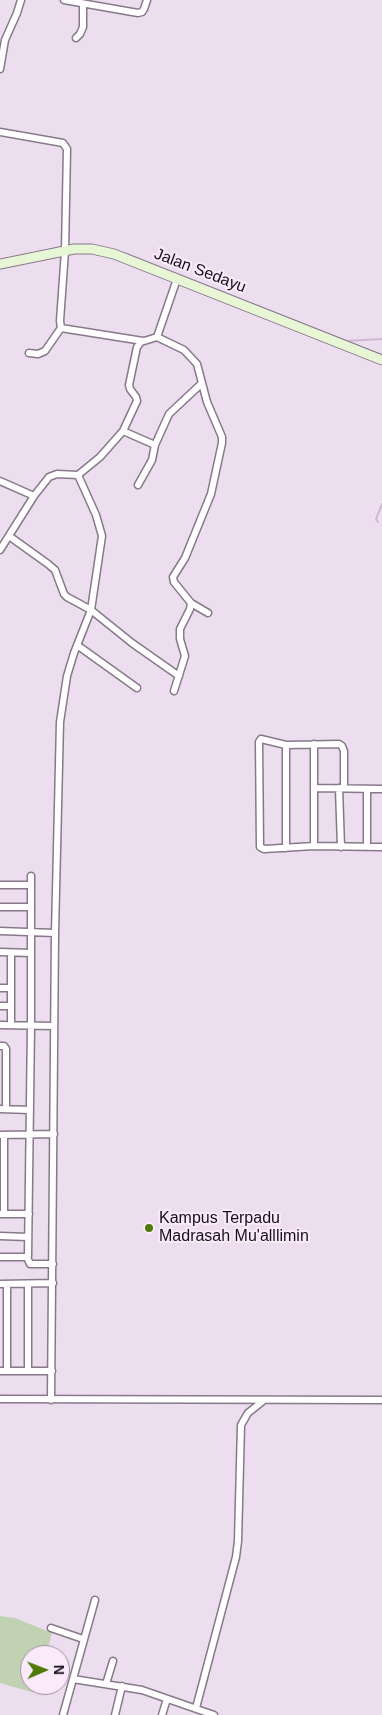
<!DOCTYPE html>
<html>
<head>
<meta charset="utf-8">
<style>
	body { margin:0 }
	#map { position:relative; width:382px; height:1715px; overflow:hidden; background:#ecddef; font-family:Arial,sans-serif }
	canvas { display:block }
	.north { position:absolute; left:20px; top:1645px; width:50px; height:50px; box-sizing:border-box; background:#faeafc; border:1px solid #9e93a0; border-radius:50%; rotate:89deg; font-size:14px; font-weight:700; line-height:20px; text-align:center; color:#151016 }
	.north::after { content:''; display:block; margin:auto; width:18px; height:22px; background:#4e7b00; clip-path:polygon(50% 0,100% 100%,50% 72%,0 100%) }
</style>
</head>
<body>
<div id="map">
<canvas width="382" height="1715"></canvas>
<div class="north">N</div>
</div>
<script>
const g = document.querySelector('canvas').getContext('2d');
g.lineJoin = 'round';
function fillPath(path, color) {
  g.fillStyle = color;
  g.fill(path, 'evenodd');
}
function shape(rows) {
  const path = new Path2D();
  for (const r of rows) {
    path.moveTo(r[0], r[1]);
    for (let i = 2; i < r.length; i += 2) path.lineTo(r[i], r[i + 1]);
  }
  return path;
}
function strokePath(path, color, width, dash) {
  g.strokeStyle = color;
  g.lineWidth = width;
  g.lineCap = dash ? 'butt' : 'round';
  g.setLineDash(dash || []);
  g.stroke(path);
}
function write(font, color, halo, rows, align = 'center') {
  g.font = font + ' Arial,sans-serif';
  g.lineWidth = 4;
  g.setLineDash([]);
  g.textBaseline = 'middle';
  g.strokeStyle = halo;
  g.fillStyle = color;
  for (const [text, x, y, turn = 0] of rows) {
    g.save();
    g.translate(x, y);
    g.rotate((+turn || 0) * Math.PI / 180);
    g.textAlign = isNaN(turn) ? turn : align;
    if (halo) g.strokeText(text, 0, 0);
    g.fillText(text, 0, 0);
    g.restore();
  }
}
const green = shape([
	[0,1616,15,1618,52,1633,46,1655,30,1655,30,1685,37,1685,35,1693,0,1683]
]);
const stream = shape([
	[125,253,346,341,382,339],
	[378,522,376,519,382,504]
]);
const street = shape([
	[64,0,138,13,142,12,144,9,147,0],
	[76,38,80,34,83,27,83,4],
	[0,69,5,40,17,13,21,0],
	[0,132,63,143,67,149,65,251,60,321,61,328,143,341],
	[157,337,177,279],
	[29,353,38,354,45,351,61,328],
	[123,431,155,445],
	[0,481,34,496],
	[138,485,152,460,155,445,169,414,201,384],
	[9,536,48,564,55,570,64,594,67,597,91,610,132,643,179,676],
	[0,550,34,496,49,477,57,474,78,475],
	[191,603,208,613],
	[77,645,137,688],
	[286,745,286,848],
	[314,788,382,789],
	[339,788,341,847],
	[344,788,344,751,342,746,339,744,286,745,261,739,259,742,260,847,264,849,314,846,382,847],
	[367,789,367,847],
	[314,846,314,744],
	[0,885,31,885],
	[0,907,31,907],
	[0,931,55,933],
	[0,952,31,953],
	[11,953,11,1025],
	[0,988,11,988],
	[0,1006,11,1006],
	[0,1025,54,1026],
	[0,1046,4,1046,6,1049,6,1109],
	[0,1109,30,1110],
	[0,1135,54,1134],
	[0,1214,29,1214],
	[4,1214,4,1135],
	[0,1236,28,1237],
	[0,1257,25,1257,28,1256,31,1025,31,876],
	[27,1257,30,1264,53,1264],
	[0,1284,53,1283],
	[0,1371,52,1371],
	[7,1371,7,1284],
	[28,1371,28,1284],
	[0,1399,382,1400],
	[51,1400,55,933,60,722,67,676,74,653,91,610,102,536,96,515,78,475,100,457,123,431,137,401,136,397,130,389,129,385,137,347,141,342,157,337,184,350,197,364,207,402,222,437,222,443,211,494,185,558,173,577,174,582,191,603,190,609,180,629,180,639,185,656,174,691],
	[51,1628,83,1639],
	[73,1679,142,1690,214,1715],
	[106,1684,113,1661],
	[196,1708,236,1557,238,1541,241,1425,248,1413,263,1401],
	[63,1715,95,1600],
	[115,1715,122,1686],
	[162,1715,167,1699]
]);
const secondary = shape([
	[0,264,74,249,92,249,114,254,382,360]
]);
const markers = [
	[149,1228,5,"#4e7b00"]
];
const streetNames = [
	["Jalan Sedayu",200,271,21]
];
const poiNames = [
	["Kampus Terpadu",159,1219],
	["Madrasah Mu'alllimin",159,1237]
];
fillPath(green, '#c1d2b3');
strokePath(stream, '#cfb7d3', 2);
strokePath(street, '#87798a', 9);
strokePath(secondary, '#87798a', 11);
strokePath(street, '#fff', 6);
strokePath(secondary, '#e7f7d5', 9);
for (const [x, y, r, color] of markers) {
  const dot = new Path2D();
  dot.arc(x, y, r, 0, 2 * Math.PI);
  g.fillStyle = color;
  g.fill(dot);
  strokePath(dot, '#faeafc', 2);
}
write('16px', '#151016', '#faeafc', streetNames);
write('16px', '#151016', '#faeafc', poiNames, 'left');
</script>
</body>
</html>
